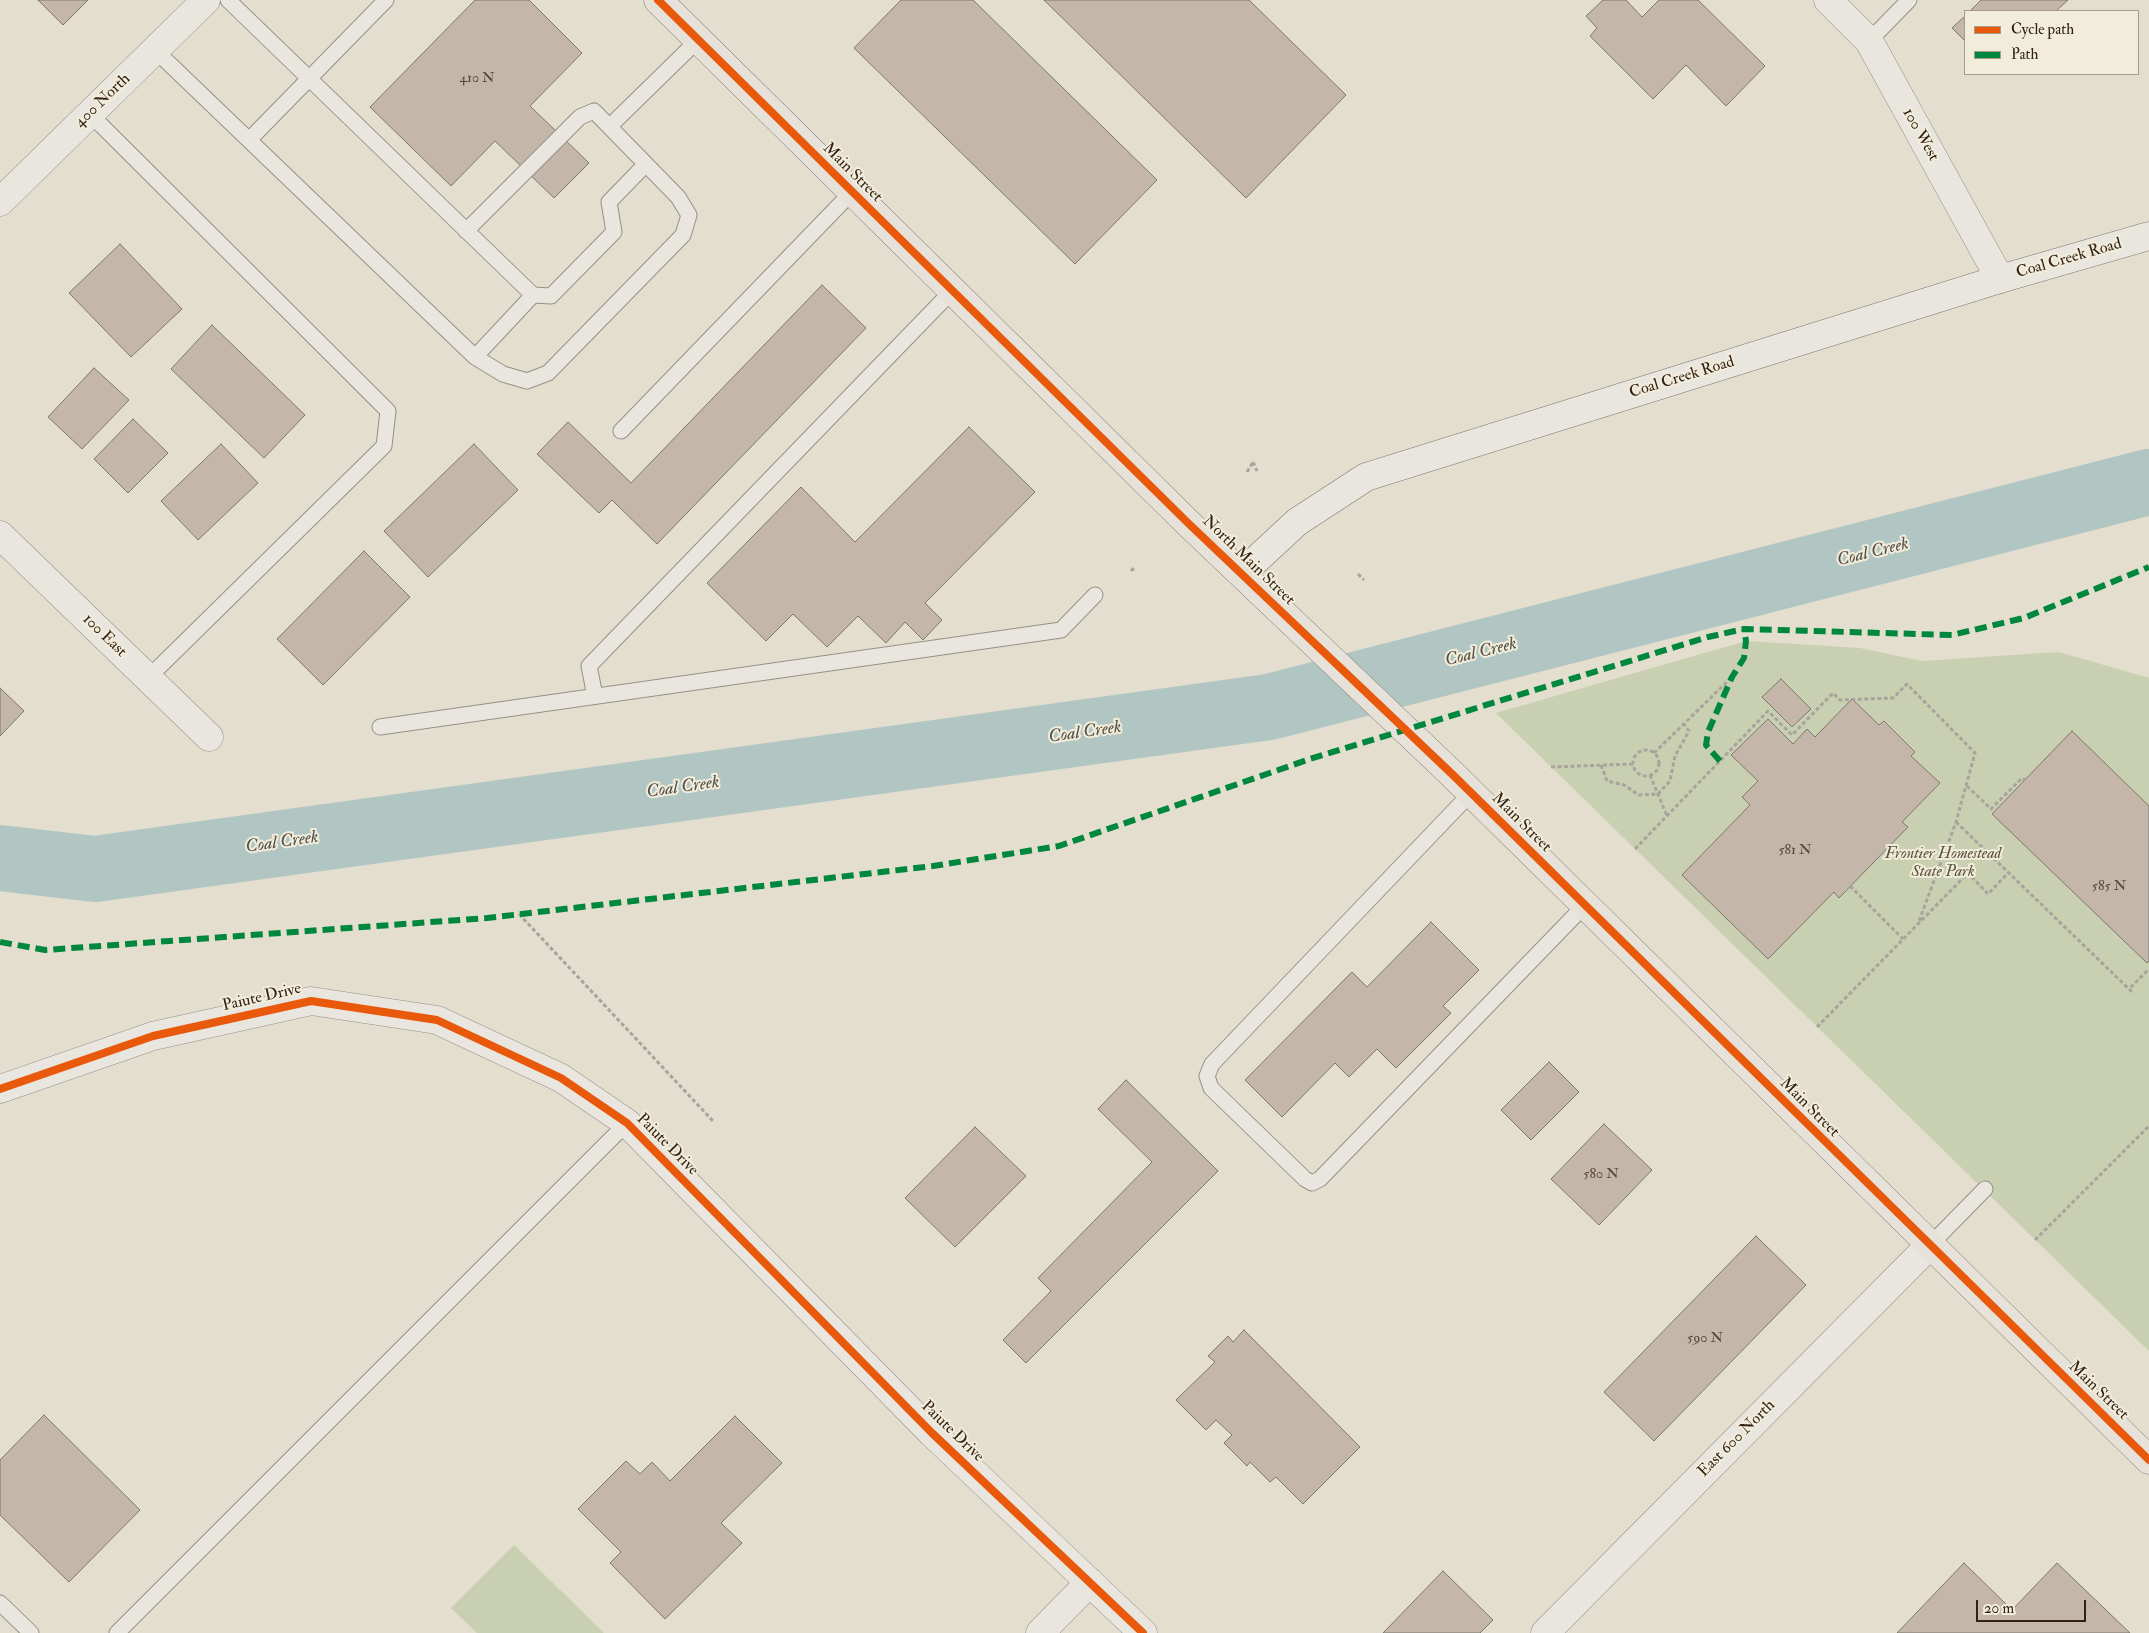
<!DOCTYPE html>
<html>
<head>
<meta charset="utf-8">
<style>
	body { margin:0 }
	#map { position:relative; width:2149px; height:1633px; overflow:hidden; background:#e3dece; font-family:"IM FELL Double Pica",serif }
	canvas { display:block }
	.legend { position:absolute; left:1964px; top:10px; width:175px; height:65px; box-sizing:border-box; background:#f2edda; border:1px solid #a69b8c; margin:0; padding:6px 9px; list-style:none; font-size:15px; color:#332117 }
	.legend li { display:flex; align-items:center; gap:10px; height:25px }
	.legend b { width:25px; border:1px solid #a69b8c }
	.scale { position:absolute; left:1976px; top:1600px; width:110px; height:22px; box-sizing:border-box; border:2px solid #332117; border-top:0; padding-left:6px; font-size:15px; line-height:18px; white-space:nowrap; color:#332117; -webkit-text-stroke:4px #f2edda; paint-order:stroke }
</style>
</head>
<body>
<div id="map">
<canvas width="2149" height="1633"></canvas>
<ul class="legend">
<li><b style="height:6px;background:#e8590c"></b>Cycle path</li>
<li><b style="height:6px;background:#00873e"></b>Path</li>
</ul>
<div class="scale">20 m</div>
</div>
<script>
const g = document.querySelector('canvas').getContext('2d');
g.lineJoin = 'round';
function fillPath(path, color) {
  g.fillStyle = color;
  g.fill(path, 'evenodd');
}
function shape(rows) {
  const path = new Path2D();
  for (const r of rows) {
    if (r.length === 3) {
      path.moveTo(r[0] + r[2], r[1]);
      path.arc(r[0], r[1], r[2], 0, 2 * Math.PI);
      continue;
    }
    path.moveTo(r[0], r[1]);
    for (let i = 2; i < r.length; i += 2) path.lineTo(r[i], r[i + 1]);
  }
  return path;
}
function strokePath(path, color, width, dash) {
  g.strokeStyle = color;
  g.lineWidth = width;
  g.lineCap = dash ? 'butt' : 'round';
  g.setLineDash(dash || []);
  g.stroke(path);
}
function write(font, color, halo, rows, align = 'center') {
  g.font = font + ' "IM FELL Double Pica",serif';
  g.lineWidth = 4;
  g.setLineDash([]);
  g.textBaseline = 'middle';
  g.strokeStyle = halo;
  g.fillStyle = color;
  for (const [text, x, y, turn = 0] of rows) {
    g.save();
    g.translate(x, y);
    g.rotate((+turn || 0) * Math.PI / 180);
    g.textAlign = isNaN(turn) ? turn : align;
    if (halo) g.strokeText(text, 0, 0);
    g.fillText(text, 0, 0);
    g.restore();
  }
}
const green = shape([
	[1746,641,1860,648,1922,661,2059,652,2149,678,2149,1351,1496,713],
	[514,1545,604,1633,477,1633,451,1608]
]);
const river = shape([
	[0,858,95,869,1269,707,2149,482]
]);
const building = shape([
	[38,0,88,0,63,25,38,0],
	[475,0,529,0,582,53,530,106,589,163,554,198,495,141,451,186,370,107,475,0],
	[901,0,973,0,1157,180,1075,264,854,48,901,0],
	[1044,0,1249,0,1346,95,1246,198,1044,0],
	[1603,0,1626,0,1642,17,1659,0,1698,0,1765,66,1726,106,1686,65,1653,99,1590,36,1597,28,1586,16,1603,0],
	[1981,0,2068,0,2056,11,1970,11,1981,0],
	[1965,16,1965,41,1952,28,1965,16],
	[120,244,182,309,131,357,69,293,120,244],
	[822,285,866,328,657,544,612,500,599,513,537,454,568,422,631,483,822,285],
	[212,325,305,415,264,458,171,369,212,325],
	[94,368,129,400,82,449,48,417,94,368],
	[133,419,168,453,128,493,94,459,133,419],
	[969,427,1035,492,925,603,942,620,923,640,905,622,886,643,858,616,827,647,793,614,766,641,707,583,801,487,855,542,969,427],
	[221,444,258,483,198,540,161,501,221,444],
	[474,444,518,490,428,577,384,531,474,444],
	[364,551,410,597,323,685,277,639,364,551],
	[1781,679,1811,709,1792,727,1762,697,1781,679],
	[0,688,24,711,0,736,0,688],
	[1852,699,1879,725,1884,721,1915,752,1911,756,1940,783,1902,822,1908,827,1839,898,1834,892,1768,959,1682,875,1750,805,1742,797,1758,781,1731,755,1768,719,1793,744,1807,729,1815,737,1852,699],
	[2072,731,2149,806,2149,961,2147,963,1992,814,2072,731],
	[1431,922,1479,970,1443,1006,1451,1013,1396,1068,1377,1049,1349,1077,1335,1063,1282,1117,1245,1080,1352,972,1367,987,1431,922],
	[1549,1062,1579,1092,1531,1140,1501,1110,1549,1062],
	[1126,1080,1218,1171,1026,1363,1003,1340,1051,1291,1038,1278,1152,1162,1098,1109,1126,1080],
	[1604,1124,1652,1170,1599,1225,1551,1179,1604,1124],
	[975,1127,1026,1176,955,1247,905,1198,975,1127],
	[1756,1236,1806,1285,1654,1441,1604,1392,1756,1236],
	[1244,1330,1360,1447,1303,1504,1276,1477,1270,1482,1250,1462,1247,1466,1224,1443,1232,1435,1216,1420,1206,1430,1176,1400,1215,1362,1208,1356,1228,1336,1233,1342,1244,1330],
	[44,1415,140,1510,69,1582,0,1515,0,1460,44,1415],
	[735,1416,782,1463,721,1523,742,1543,665,1619,610,1563,621,1552,578,1509,626,1461,640,1474,652,1462,670,1481,735,1416],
	[1964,1563,2012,1610,2057,1563,2130,1633,1897,1633,1964,1563],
	[1443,1571,1493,1620,1480,1633,1383,1633,1443,1571]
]);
const path = shape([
	[1253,462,1257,471],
	[1247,472,1253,462],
	[1131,571,1135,567],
	[1358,574,1364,580],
	[1646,763,13],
	[1654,753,1732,677],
	[1601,765,1607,781,1624,785,1639,795,1658,794,1670,781,1675,756,1689,731,1684,724],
	[1551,767,1633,764],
	[1650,775,1667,816],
	[1967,786,1991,809,2022,778,2025,780],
	[1956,822,2129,989],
	[1635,849,1768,711,1792,735,1833,693,1840,700,1893,698,1907,684,1975,753,1956,822,1919,921],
	[1850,886,1903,939],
	[519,914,713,1121],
	[2132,992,2129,989,2149,969],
	[1817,1027,1968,873,1988,894,2008,873],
	[2035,1240,2149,1126]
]);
const lane = shape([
	[228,0,533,295,551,296,614,232,609,202,646,164],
	[1869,41,1909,0],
	[155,50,475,357],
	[90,114,388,411,384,446,147,679],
	[610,126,698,40],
	[249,140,386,0],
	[466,231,580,117,594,111,678,197,689,215,683,235,548,373,527,381,503,374,475,357,533,295],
	[621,431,852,192],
	[595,696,589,666,952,291],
	[380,727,1061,630,1095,595],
	[1471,793,1212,1064,1207,1076,1211,1088,1305,1179,1312,1183,1320,1179,1585,905],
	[1929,1246,1985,1189],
	[0,1603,31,1633],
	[117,1633,627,1123]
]);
const street = shape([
	[1828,0,1869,41,2000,279],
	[0,202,206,0],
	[0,535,209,737],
	[0,1089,153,1036,311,1001,437,1020,561,1078,627,1123,932,1433,1143,1633],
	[1040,1633,1090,1582],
	[1545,1633,1929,1246]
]);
const secondary = shape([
	[1242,573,1297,522,1366,477,2000,279,2149,236]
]);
const primary = shape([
	[658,0,1188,523,1452,774,2149,1460]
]);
const quiet = shape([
	[1720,761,1706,745,1708,732,1732,677,1744,658,1746,641,1744,629],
	[0,942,45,950,487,918,933,866,1059,846,1310,759,1708,637,1744,629,1952,635,2024,618,2149,567]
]);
const cycleway = shape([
	[658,0,1188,523,1452,774,2149,1460],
	[0,1089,153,1036,311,1001,437,1020,561,1078,627,1123,932,1433,1143,1633]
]);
const numberNames = [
	["410 N",477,79],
	["581 N",1795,851],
	["585 N",2109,887],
	["580 N",1601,1175],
	["590 N",1705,1339]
];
const streetNames = [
	["400 North",103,101,-44],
	["100 West",1920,135,61],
	["Main Street",852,173,45],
	["Coal Creek Road",2069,259,-16],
	["Coal Creek Road",1682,378,-17],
	["North Main Street",1248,561,44],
	["100 East",104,636,44],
	["Main Street",1521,823,45],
	["Paiute Drive",262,998,-13],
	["Main Street",1809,1108,45],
	["Paiute Drive",667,1145,45],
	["Main Street",2098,1391,44],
	["Paiute Drive",952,1432,44],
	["East 600 North",1737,1439,-45]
];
const parkNames = [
	["Frontier Homestead",1943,855],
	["State Park",1943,873]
];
const waterNames = [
	["Coal Creek",1873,553,-14],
	["Coal Creek",1481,653,-14],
	["Coal Creek",1085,733,-8],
	["Coal Creek",683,788,-8],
	["Coal Creek",282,843,-8]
];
fillPath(green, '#c8d0b1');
strokePath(river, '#b1c6c3', 66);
fillPath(building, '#c4b6a8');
strokePath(building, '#7d786e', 1);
strokePath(lane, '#969187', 17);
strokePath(street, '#969187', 29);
strokePath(secondary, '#7d786e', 29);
strokePath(primary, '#7d786e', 29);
strokePath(path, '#a8a49d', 3, [4, 2.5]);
strokePath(lane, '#e9e6df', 15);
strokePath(street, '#e9e6df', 28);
strokePath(secondary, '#e9e6df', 28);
strokePath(primary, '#e6e2d9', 28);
strokePath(quiet, '#00873e', 6, [12, 6]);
strokePath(cycleway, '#e8590c', 8);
write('14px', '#57463b', null, numberNames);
write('16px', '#332117', '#f2edda', streetNames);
write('italic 16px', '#59523e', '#f2edda', parkNames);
write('italic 18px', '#525049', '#f2edda', waterNames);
</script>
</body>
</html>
